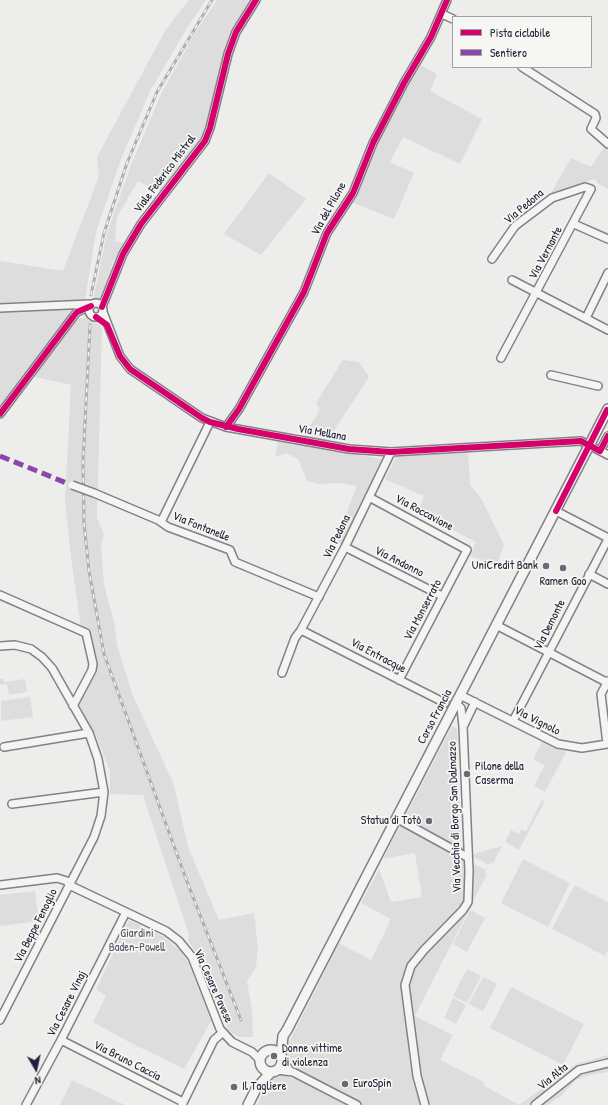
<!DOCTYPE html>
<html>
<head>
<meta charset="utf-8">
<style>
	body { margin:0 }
	#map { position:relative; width:608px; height:1105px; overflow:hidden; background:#ededec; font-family:"Patrick Hand",sans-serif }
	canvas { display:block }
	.legend { position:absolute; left:452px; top:16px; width:140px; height:52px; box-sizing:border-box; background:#f6f6f2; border:1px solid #a1a1a9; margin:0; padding:5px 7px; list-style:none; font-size:12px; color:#22223b }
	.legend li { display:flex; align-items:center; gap:8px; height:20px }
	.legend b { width:20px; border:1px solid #a1a1a9 }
	.north { position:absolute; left:16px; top:1049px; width:40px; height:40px; -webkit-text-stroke:3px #f6f6f2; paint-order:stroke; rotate:171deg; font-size:11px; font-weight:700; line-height:16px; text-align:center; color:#22223b }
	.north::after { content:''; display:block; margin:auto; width:14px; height:18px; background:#22223b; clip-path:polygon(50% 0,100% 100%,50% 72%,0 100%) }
</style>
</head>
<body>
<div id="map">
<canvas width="608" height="1105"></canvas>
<ul class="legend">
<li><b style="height:5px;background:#d6006c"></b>Pista ciclabile</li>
<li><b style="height:5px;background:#8e44ad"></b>Sentiero</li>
</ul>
<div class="north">N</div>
</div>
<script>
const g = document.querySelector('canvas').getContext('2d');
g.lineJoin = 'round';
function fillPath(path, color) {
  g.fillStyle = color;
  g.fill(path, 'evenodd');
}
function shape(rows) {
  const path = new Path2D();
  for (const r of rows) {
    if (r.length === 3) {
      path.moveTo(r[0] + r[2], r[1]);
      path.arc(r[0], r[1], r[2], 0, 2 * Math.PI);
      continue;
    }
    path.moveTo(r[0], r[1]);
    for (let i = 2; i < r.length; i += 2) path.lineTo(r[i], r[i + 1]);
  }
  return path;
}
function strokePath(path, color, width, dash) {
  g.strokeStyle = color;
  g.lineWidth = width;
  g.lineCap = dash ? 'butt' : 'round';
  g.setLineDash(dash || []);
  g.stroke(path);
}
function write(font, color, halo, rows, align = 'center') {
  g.font = font + ' "Patrick Hand",sans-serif';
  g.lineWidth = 3.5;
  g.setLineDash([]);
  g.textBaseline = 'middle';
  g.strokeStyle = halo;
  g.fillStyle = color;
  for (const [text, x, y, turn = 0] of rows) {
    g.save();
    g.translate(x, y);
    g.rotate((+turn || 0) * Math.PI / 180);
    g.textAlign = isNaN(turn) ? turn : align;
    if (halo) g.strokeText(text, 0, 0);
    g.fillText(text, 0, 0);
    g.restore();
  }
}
const built = shape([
	[189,0,206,0,187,28,150,91,120,162,96,232,85,300,79,300,78,318,87,318,102,326,97,518,104,535,101,544,104,585,114,622,117,645,133,696,174,785,188,847,219,920,254,913,258,948,256,967,247,981,252,1011,253,1037,239,1037,228,1030,204,965,188,940,189,935,143,795,110,794,110,771,96,736,78,703,89,660,81,628,71,558,65,500,71,385,26,375,0,411,0,261,63,271,99,176,97,157,166,29],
	[217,0,252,0,234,27,223,58,202,139,161,192,138,181,117,217,115,241,124,243,112,264,106,289,99,300,93,301,107,233,131,165,161,94,195,33],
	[418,64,437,74,430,91,482,119,460,164,403,137,390,162,414,173,394,219,351,202,381,131],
	[605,146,608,148,608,189,597,183,595,179,551,193,571,158,591,167],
	[269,173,306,199,261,255,224,234],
	[343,360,359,362,369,377,327,441,303,437,320,410,316,403],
	[278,440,382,459,341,545,335,542,357,486,339,483,319,484,307,481,298,459,286,453,275,457],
	[468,451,470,485,481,498,504,545,496,566,470,556,476,542,418,512,424,496,385,479,397,455],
	[0,679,3,679,4,682,25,679,27,692,9,695,7,684,0,685],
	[30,697,33,717,1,721,1,701],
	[452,726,457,729,461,846,464,848,466,880,464,903,469,910,471,897,470,862,486,870,485,873,487,874,415,1016,453,1035,440,1060,484,1082,483,1085,519,1105,576,1064,608,1055,608,1072,590,1075,576,1080,562,1095,548,1105,428,1105,416,1063,410,1015,404,1012,410,1066,416,1091,422,1105,257,1105,269,1079,284,1075,299,1081,303,1073,296,1069,288,1060,286,1048,339,943,371,960,391,919,361,903,379,869,391,902,422,897,415,853,383,859],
	[542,742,566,752,545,792,534,786,545,765,533,759],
	[542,800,545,801,519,850,505,842,511,830,519,834,521,829,526,831],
	[502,846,493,864,491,862,489,865,470,855],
	[523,859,570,883,548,927,501,903],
	[575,885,608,902,608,951,605,956,552,929],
	[35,891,39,921,0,926,0,895],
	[470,910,485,918,467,952,453,944],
	[129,920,161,935,180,950,189,964,211,1021,184,1069,129,1042,93,1022,106,996,96,989],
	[467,969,481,976,467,1003,453,996],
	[483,977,497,984,483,1011,469,1004],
	[511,987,584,1024,563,1065,490,1028],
	[453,998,466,1005,456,1024,444,1018],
	[72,1080,125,1105,60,1105]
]);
const minor = shape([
	[442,14,453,19],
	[522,67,595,114,596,118,591,129,608,144],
	[574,224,608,239],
	[492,259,515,226,552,198,585,187,591,189,501,358],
	[512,280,608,330],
	[96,310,7],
	[102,307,123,254,141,224,205,141,210,128,228,54,236,32,256,0],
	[0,308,90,304],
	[103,312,120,356,130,369,202,418,226,427,349,449,391,452,581,441,608,455],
	[586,318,608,273],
	[551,375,598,386],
	[0,414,73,317,77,312,91,306],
	[226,427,239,409,304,292,327,233,353,193,373,143,404,83,431,37,447,0],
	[600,451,608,436],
	[94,493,158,520,168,527,230,550,235,562,319,597],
	[369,497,467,550,399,680],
	[556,511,608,538],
	[161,522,210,422],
	[345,547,442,596],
	[589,574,608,584],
	[0,595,86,633,93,664,92,670,73,706],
	[496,625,608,683],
	[301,630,445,703],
	[0,646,15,645,31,649,42,657,52,668,89,733,98,759,104,792,101,816,94,837,0,1020],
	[282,673,295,638,301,630,345,547,391,452],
	[460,695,558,744,582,748,607,744,601,694,608,681],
	[513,721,608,539],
	[463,727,475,702],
	[4,747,89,733],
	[12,804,104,792],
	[396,818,467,857],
	[0,885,57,878,67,881,69,885],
	[69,885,166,931,179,941,192,957,220,1029,232,1042,252,1052,260,1060],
	[61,1040,183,1102],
	[283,1061,290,1071],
	[277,1070,293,1072,357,1105],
	[26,1105,61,1040,126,912],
	[182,1105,214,1040,222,1033],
	[425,1105,417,1076,405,985,411,966,424,950,463,910,468,902,469,871,463,727,461,708,455,703],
	[535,1105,579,1070,608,1063]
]);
const major = shape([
	[271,1061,11],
	[281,1055,283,1036,287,1030,608,409],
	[248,1105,256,1089,271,1072]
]);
const rail = shape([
	[91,295,104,233,127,163,157,92,212,0],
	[90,325,83,462,84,523,89,571,104,654,186,879,241,1020]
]);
const minorBridge = shape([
	[72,485,94,493]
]);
const quiet = shape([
	[0,456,69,484]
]);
const cycleway = shape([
	[102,307,123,254,141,224,205,141,210,128,228,54,236,32,256,0],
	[96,317,107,325,120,356,130,369,202,418,210,422,238,429,349,449,391,452,581,441,600,451,608,436],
	[0,414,73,317,77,312,91,306],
	[226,427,239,409,304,292,327,233,353,193,373,143,404,83,431,37,447,0],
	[556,511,607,410]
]);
const markers = [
	[546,566,4,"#696979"],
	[563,568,4,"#696979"],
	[467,774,4,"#696979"],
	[429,821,4,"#696979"],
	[274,1056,4,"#696979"],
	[345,1084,4,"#696979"],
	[234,1087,4,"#696979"]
];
const streetNames = [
	["Viale Federico Mistral",165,174,-53],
	["Via Pedona",524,207,-40],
	["Via del Pilone",329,209,-61],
	["Via Vernante",546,253,-62],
	["Via Mellana",322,433,10],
	["Via Roccavione",424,513,28],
	["Via Fontanelle",201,527,22],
	["Via Pedona",337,537,-64],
	["Via Andonno",399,562,27],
	["Via Monserrato",423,610,-62],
	["Via Demonte",550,625,-63],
	["Via Entracque",378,656,28],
	["Corso Francia",435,717,-62],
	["Via Vignolo",537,721,27],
	["Via Vecchia di Borgo San Dalmazzo",455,817,-92],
	["Via Beppe Fenoglio",36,926,-63],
	["Via Cesare Pavese",213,986,66],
	["Via Cesare Vinaj",67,1004,-63],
	["Via Bruno Caccia",127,1061,27],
	["Via Alta",553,1077,-39]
];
const poiNames = [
	["UniCredit Bank",538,566,"right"],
	["Ramen Goo",563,582,"center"],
	["Pilone della",475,767],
	["Caserma",475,781],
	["Statua di Totò",421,821,"right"],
	["Donne vittime",282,1049],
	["di violenza",282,1063],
	["EuroSpin",353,1084],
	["Il Tagliere",242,1087]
];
const parkNames = [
	["Giardini",137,934],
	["Baden-Powell",137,948]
];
fillPath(built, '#ddd');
strokePath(minor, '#828286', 10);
strokePath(major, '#828286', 12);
strokePath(minor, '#f4f4f2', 7);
strokePath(major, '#f4f4f2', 9);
strokePath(rail, '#afafb0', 3);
strokePath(rail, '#f6f6f2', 1.5, [4.5]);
strokePath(minorBridge, '#828286', 10, []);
strokePath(minorBridge, '#f4f4f2', 7);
strokePath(quiet, '#8e44ad', 5, [10, 5]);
strokePath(cycleway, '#d6006c', 6);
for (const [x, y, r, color] of markers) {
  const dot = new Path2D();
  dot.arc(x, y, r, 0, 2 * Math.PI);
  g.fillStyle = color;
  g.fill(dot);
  strokePath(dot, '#f6f6f2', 1.5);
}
write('12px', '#22223b', '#f6f6f2', streetNames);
write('12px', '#22223b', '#f6f6f2', poiNames, 'left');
write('12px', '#565668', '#f6f6f2', parkNames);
</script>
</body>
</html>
